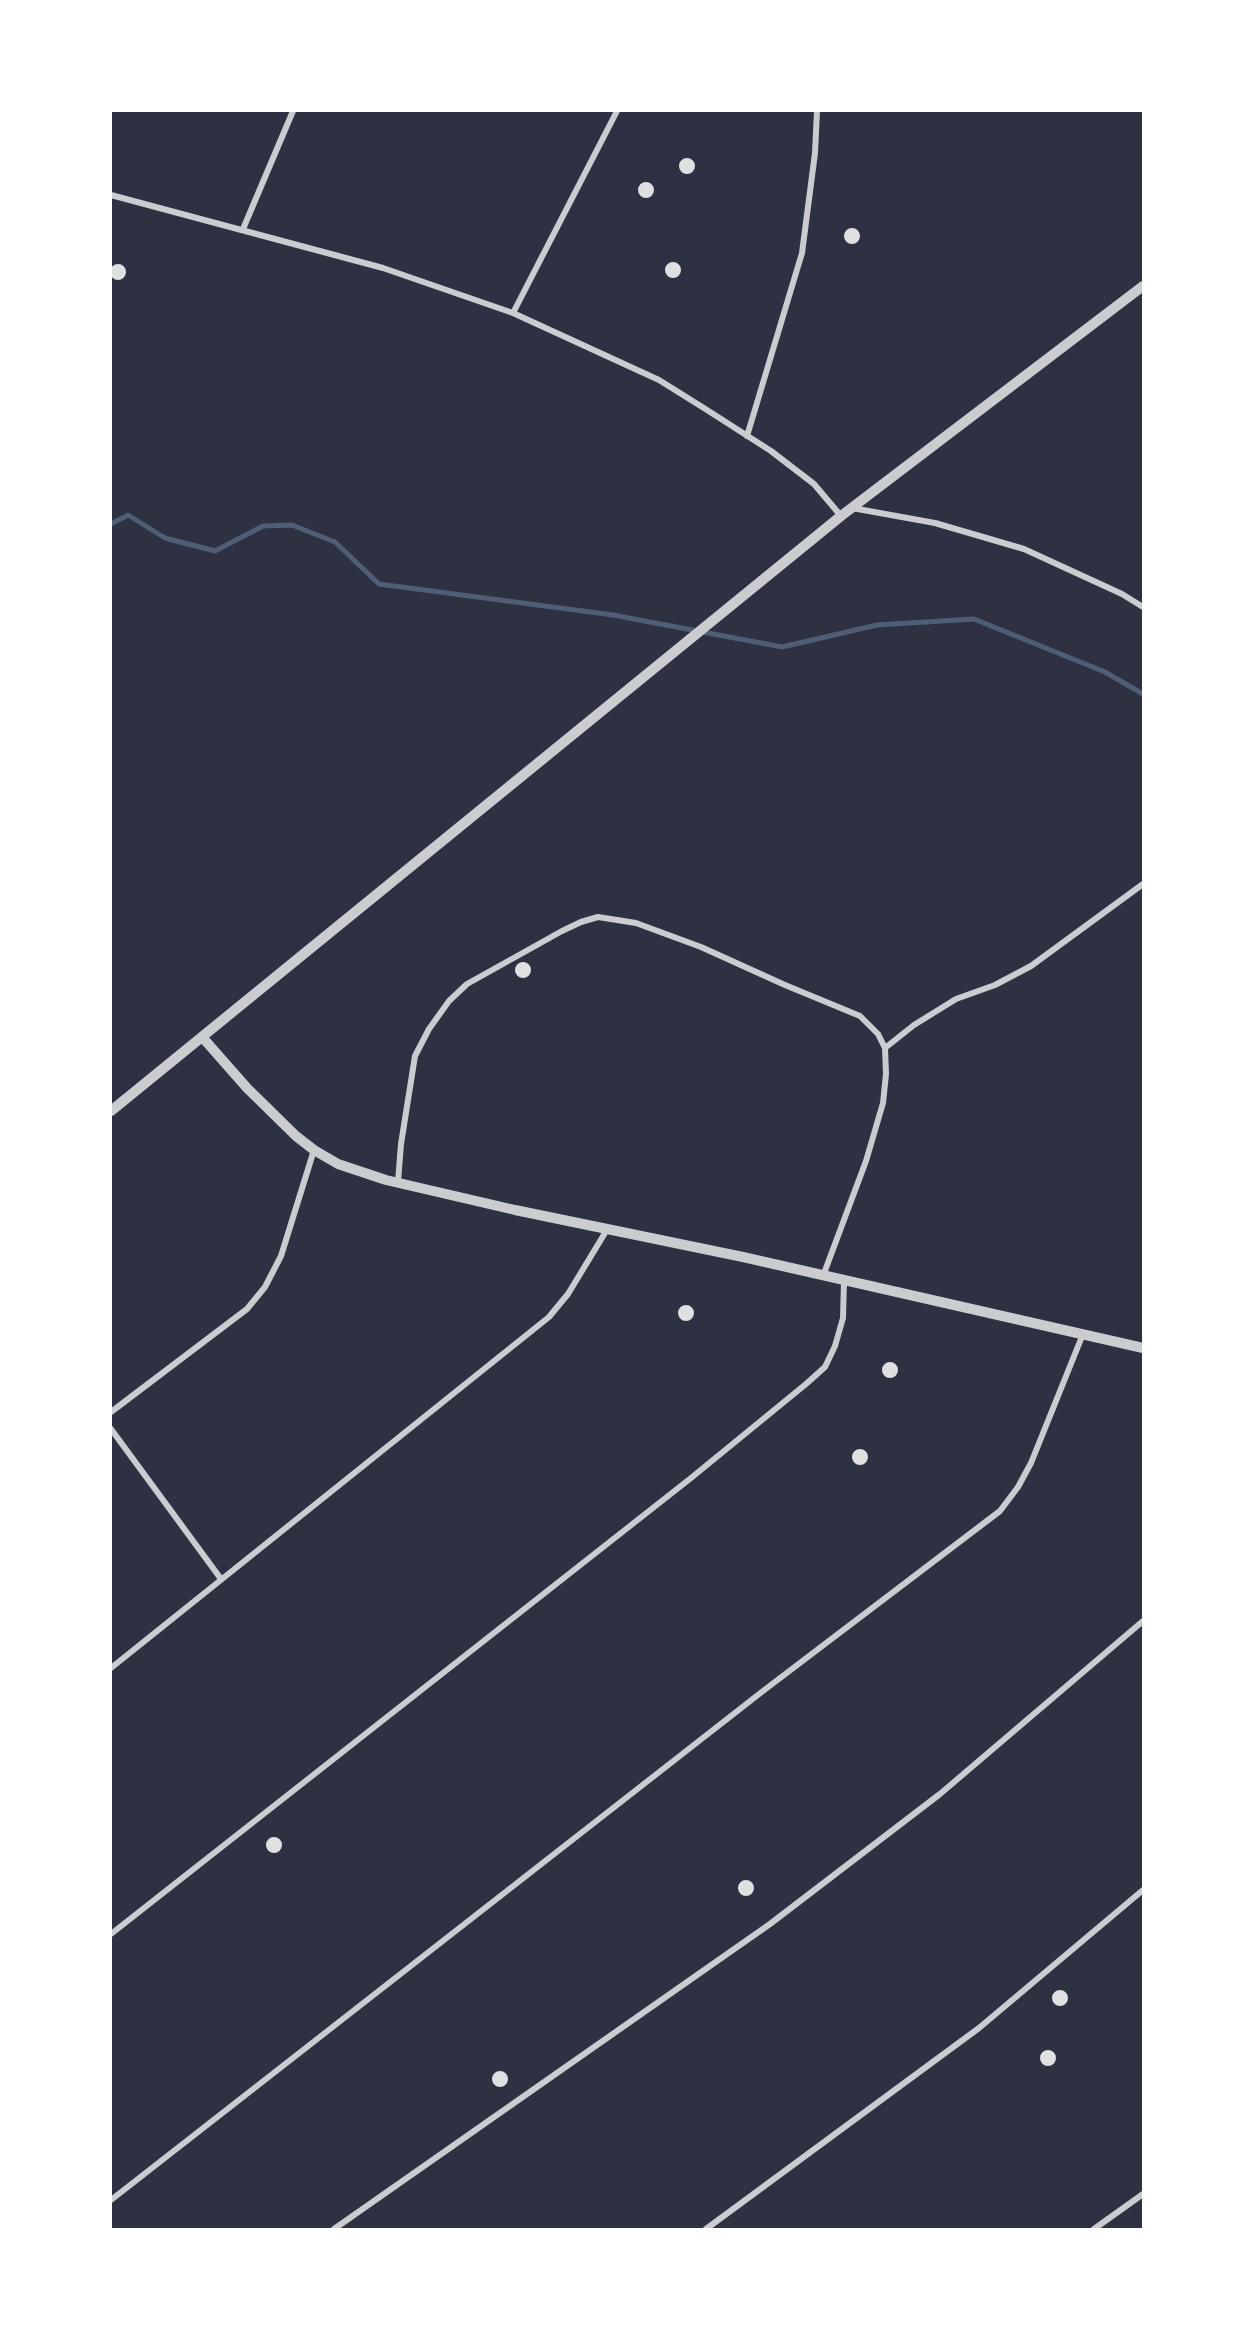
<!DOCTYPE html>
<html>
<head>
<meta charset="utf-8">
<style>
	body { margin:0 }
	#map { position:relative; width:1254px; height:2340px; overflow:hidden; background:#2d3142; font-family:"Public Sans",sans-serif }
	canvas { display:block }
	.frame { position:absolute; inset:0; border:112px solid #fff; pointer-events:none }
</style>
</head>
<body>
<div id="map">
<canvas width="1254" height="2340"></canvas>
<div class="frame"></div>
</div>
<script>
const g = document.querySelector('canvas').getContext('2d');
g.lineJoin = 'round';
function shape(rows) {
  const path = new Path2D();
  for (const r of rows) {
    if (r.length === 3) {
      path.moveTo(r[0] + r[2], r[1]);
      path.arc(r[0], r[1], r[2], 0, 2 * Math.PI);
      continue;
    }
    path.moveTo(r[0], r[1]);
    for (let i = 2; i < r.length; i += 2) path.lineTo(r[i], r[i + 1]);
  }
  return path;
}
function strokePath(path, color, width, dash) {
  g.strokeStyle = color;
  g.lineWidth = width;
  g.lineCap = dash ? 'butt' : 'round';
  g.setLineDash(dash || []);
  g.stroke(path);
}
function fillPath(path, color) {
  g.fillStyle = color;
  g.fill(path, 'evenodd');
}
const stream = shape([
	[111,524,128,515,165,538,215,551,263,526,292,525,335,542,379,584,613,615,782,647,877,625,974,619,1105,672,1143,694]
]);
const building = shape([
	[687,166,8],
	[646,190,8],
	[852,236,8],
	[673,270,8],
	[118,272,8],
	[523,970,8],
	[686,1313,8],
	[890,1370,8],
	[860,1457,8],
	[274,1845,8],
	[746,1888,8],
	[1060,1998,8],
	[1048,2058,8],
	[500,2079,8]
]);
const minor = shape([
	[111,195,383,268,513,313,659,380,707,410,771,451,814,484,841,516],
	[243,229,293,111],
	[513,313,617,111],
	[747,436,802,253,815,153,817,111],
	[852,508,935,523,1024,549,1122,594,1143,607],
	[885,1048,914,1025,956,999,995,985,1031,966,1143,884],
	[398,1182,401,1144,415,1056,429,1029,449,1001,467,984,562,931,581,922,598,917,636,923,701,947,785,985,860,1016,878,1034,885,1048,886,1074,883,1103,866,1161,823,1276],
	[111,1412,247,1309,265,1287,281,1256,314,1150],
	[111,1429,221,1579],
	[111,1668,549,1317,568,1294,608,1228],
	[111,1934,691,1478,806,1384,825,1367,835,1346,843,1318,844,1281],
	[111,2200,763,1691,1000,1511,1018,1487,1031,1463,1083,1334],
	[334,2229,770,1924,940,1794,1143,1621],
	[706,2229,979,2028,1143,1890],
	[1094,2229,1143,2194]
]);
const tertiary = shape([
	[203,1038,247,1088,296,1136,314,1150,338,1164,386,1180,515,1210,743,1257,1143,1348],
	[111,1111,841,516,1143,286]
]);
strokePath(stream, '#4f5d75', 5);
fillPath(building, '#e0e0e3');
strokePath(minor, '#caccd0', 6);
strokePath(tertiary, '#caccd0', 10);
</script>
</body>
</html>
